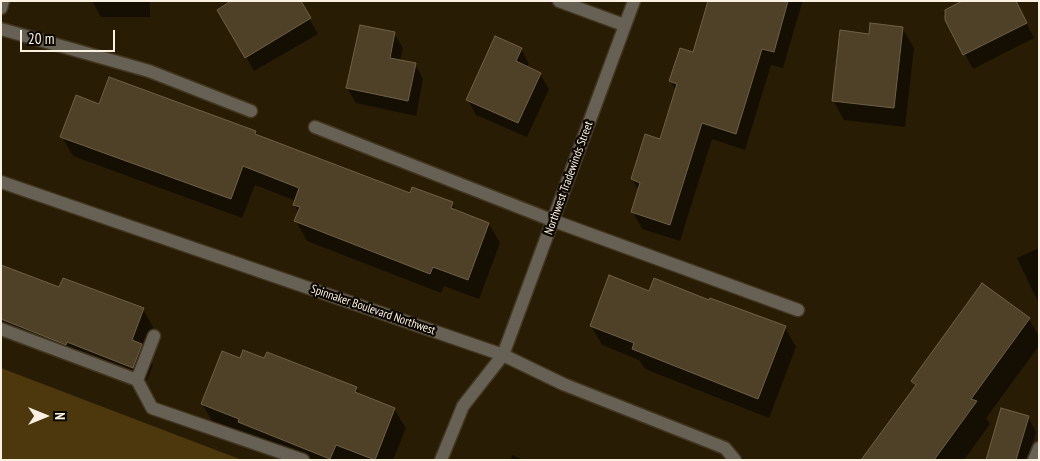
<!DOCTYPE html>
<html>
<head>
<meta charset="utf-8">
<style>
	body { margin:0 }
	#map { position:relative; width:1040px; height:461px; overflow:hidden; background:#291c04; font-family:"PT Sans Narrow",sans-serif }
	canvas { display:block }
	.frame { position:absolute; inset:0; border:2px solid #faf1e3; pointer-events:none }
	.north { position:absolute; left:20px; top:391px; width:50px; height:50px; -webkit-text-stroke:4px #0d0702; paint-order:stroke; rotate:90deg; font-size:14px; font-weight:700; line-height:20px; text-align:center; color:#faf1e3 }
	.north::after { content:''; display:block; margin:auto; width:18px; height:22px; background:#faf1e3; clip-path:polygon(50% 0,100% 100%,50% 72%,0 100%) }
	.scale { position:absolute; left:20px; top:30px; width:95px; height:22px; box-sizing:border-box; border:2px solid #faf1e3; border-top:0; padding-left:6px; font-size:15px; line-height:18px; white-space:nowrap; color:#faf1e3; -webkit-text-stroke:4px #0d0702; paint-order:stroke }
</style>
</head>
<body>
<div id="map">
<canvas width="1040" height="461"></canvas>
<div class="frame"></div>
<div class="north">N</div>
<div class="scale">20 m</div>
</div>
<script>
const g = document.querySelector('canvas').getContext('2d');
g.lineJoin = 'round';
function fillPath(path, color) {
  g.fillStyle = color;
  g.fill(path, 'evenodd');
}
function shape(rows) {
  const path = new Path2D();
  for (const r of rows) {
    path.moveTo(r[0], r[1]);
    for (let i = 2; i < r.length; i += 2) path.lineTo(r[i], r[i + 1]);
  }
  return path;
}
function strokePath(path, color, width, dash) {
  g.strokeStyle = color;
  g.lineWidth = width;
  g.lineCap = dash ? 'butt' : 'round';
  g.setLineDash(dash || []);
  g.stroke(path);
}
function write(font, color, halo, rows, align = 'center') {
  g.font = font + ' "PT Sans Narrow",sans-serif';
  g.lineWidth = 4.5;
  g.setLineDash([]);
  g.textBaseline = 'middle';
  g.strokeStyle = halo;
  g.fillStyle = color;
  for (const [text, x, y, turn = 0] of rows) {
    g.save();
    g.translate(x, y);
    g.rotate((+turn || 0) * Math.PI / 180);
    g.textAlign = isNaN(turn) ? turn : align;
    if (halo) g.strokeText(text, 0, 0);
    g.fillText(text, 0, 0);
    g.restore();
  }
}
const green = shape([
	[1,368,242,460,1,460]
]);
const shadow = shape([
	[92,1,150,1,150,17,101,17],
	[299,1,318,34,254,71,219,10],
	[709,1,801,1,802,3,783,68,771,65,745,150,712,139,680,241,642,229,633,212,639,191,632,179,661,140,676,91,671,81,694,53],
	[965,1,1015,1,1034,38,973,69,943,13],
	[902,28,914,48,905,127,844,120,833,100,870,35],
	[394,33,403,48,400,61,415,64,423,79,416,116,356,103,347,88],
	[521,49,529,64,527,68,540,74,549,89,527,137,476,115,468,100],
	[100,105,256,132,258,136,410,195,452,203,456,211,489,224,500,243,479,299,444,286,441,293,307,241,296,221,299,213,294,204,296,201,255,185,242,218,73,156,62,137],
	[1039,248,1039,304,1017,258],
	[1,266,60,288,143,309,154,329,145,352,153,365,144,387,1,333],
	[650,293,710,302,785,327,796,347,769,418,645,369,639,360,602,345,591,326],
	[1029,319,1039,336,1039,346,986,418,990,424,964,460,863,460,916,387,912,381],
	[241,359,356,388,360,395,394,409,406,428,393,460,298,460,214,424,202,404],
	[1028,417,1036,432,1028,460,987,460],
	[512,455,524,460,511,460]
]);
const building = shape([
	[231,1,301,1,311,18,245,58,217,10,231,1],
	[708,1,788,1,774,52,762,49,736,134,702,123,670,225,631,212,640,183,631,179,645,134,660,139,677,84,669,81,680,48,693,52,708,1],
	[962,1,1016,1,1027,23,963,55,945,20,945,10,962,1],
	[870,23,903,27,894,108,832,101,840,30,869,34,870,23],
	[360,25,395,32,390,58,416,63,408,101,346,88,360,25],
	[495,36,522,48,516,61,541,73,518,123,466,100,495,36],
	[109,77,256,131,255,134,410,193,412,187,453,202,451,208,489,223,468,280,433,267,430,274,294,221,300,207,293,205,299,188,243,166,231,199,60,137,76,95,99,104,109,77],
	[1,265,59,287,63,278,144,308,132,340,142,344,133,368,67,342,66,345,1,319,1,265],
	[609,275,649,291,654,278,709,300,710,298,786,326,758,399,632,349,634,343,590,326,609,275],
	[982,283,1030,318,971,399,977,401,934,460,861,460,916,385,911,381,982,283],
	[243,350,264,358,267,352,357,387,355,392,395,408,375,460,336,445,330,459,238,422,239,419,201,404,222,351,240,358,243,350],
	[1001,408,1029,416,1016,460,986,460,1001,408]
]);
const service = shape([
	[1,29,149,71,251,111],
	[315,127,554,221,798,310],
	[1,329,137,380,152,408,303,460],
	[137,380,154,336]
]);
const minor = shape([
	[559,1,624,25],
	[1,8,3,1],
	[1,182,503,355,563,384,725,448,735,460],
	[441,460,463,406,503,355,634,1],
	[1034,460,1039,448]
]);
const streetNames = [
	["Northwest Tradewinds Street",569,178,-70],
	["Spinnaker Boulevard Northwest",373,310,19]
];
fillPath(green, '#4d370d');
fillPath(shadow, '#0007');
fillPath(building, '#4f4028');
strokePath(building, '#6f6047', 1);
strokePath(service, '#42361f', 15);
strokePath(minor, '#42361f', 15);
strokePath(service, '#676055', 12);
strokePath(minor, '#676055', 12);
write('12px', '#faf1e3', '#0d0702', streetNames);
</script>
</body>
</html>
